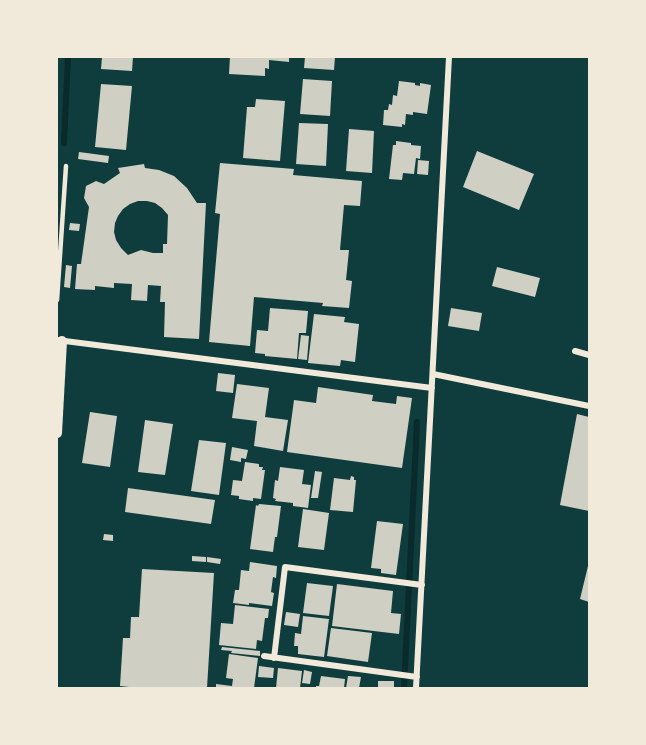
<!DOCTYPE html>
<html>
<head>
<meta charset="utf-8">
<style>
	body { margin:0 }
	#map { position:relative; width:646px; height:745px; overflow:hidden; background:#0f3d3e; font-family:Cabin,sans-serif }
	canvas { display:block }
	.frame { position:absolute; inset:0; border:58px solid #f1e9da; pointer-events:none }
</style>
</head>
<body>
<div id="map">
<canvas width="646" height="745"></canvas>
<div class="frame"></div>
</div>
<script>
const g = document.querySelector('canvas').getContext('2d');
g.lineJoin = 'round';
function shape(rows) {
  const path = new Path2D();
  for (const r of rows) {
    path.moveTo(r[0], r[1]);
    for (let i = 2; i < r.length; i += 2) path.lineTo(r[i], r[i + 1]);
  }
  return path;
}
function strokePath(path, color, width, dash) {
  g.strokeStyle = color;
  g.lineWidth = width;
  g.lineCap = dash ? 'butt' : 'round';
  g.setLineDash(dash || []);
  g.stroke(path);
}
function fillPath(path, color) {
  g.fillStyle = color;
  g.fill(path, 'evenodd');
}
const stream = shape([
	[64,143,68,57],
	[404,688,417,422]
]);
const building = shape([
	[102,57,133,57,132,71,101,69],
	[230,57,289,57,289,62,269,60,269,69,265,68,265,76,229,74],
	[305,57,335,57,334,70,304,68],
	[303,79,332,81,330,116,300,114],
	[399,81,415,83,415,85,420,86,420,83,431,85,427,114,413,112,413,115,406,114,405,125,402,124,402,127,383,125,384,110,388,110,389,104,392,105,393,95,397,96],
	[101,84,132,86,126,150,95,147],
	[256,99,285,101,280,161,243,158,247,107,255,107],
	[299,123,328,124,326,166,296,164],
	[349,129,374,131,372,173,346,171],
	[396,141,411,143,411,145,421,146,420,159,416,158,414,174,403,173,402,180,389,179,393,145,396,145],
	[477,151,534,174,519,210,463,187],
	[79,152,109,156,108,163,78,159],
	[418,160,429,161,428,175,417,174],
	[220,163,294,169,293,175,362,181,360,206,344,205,340,250,349,250,346,280,352,281,349,308,322,306,323,303,254,297,250,346,209,342,220,214,215,213],
	[144,164,145,168,159,170,174,176,187,188,197,203,206,203,199,339,164,337,165,302,160,302,161,286,148,285,147,301,131,300,132,284,114,283,114,288,95,286,95,290,75,289,77,264,81,264,89,207,84,198,86,186,96,181,104,184,120,173,118,168],
	[138,201,147,201,155,203,162,208,168,215,167,244,163,244,163,253,153,253,141,250,128,255,121,248,116,240,114,232,115,223,118,216,123,209,130,204],
	[70,223,80,224,79,231,69,230],
	[66,265,72,266,70,288,64,287],
	[497,267,540,278,535,297,492,286],
	[270,308,308,311,306,333,299,333,297,359,265,356,265,354,255,353,257,330,268,331],
	[451,308,482,313,479,331,448,326],
	[314,314,345,317,344,322,359,324,355,362,341,360,340,366,308,363],
	[301,335,309,336,307,360,298,359],
	[218,373,235,375,233,393,216,391],
	[237,384,269,388,265,417,288,420,283,451,254,446,257,421,232,418],
	[318,387,373,395,372,401,396,404,397,396,412,398,402,468,287,452,294,400,316,403],
	[90,412,117,416,110,467,82,463],
	[577,414,589,417,589,511,560,505],
	[145,420,173,424,165,475,138,472],
	[199,440,226,443,219,495,191,491],
	[232,447,248,450,246,459,241,458,241,462,230,460],
	[245,462,259,464,259,467,263,467,262,470,265,470,261,499,253,498,253,501,239,499,239,496,231,495,233,480,242,481],
	[280,467,304,470,302,484,311,485,308,508,293,506,293,503,275,501,276,499,273,498,275,480,278,481],
	[315,471,322,472,318,498,311,498],
	[351,476,354,477,354,480,356,480,353,512,330,510,334,478,350,480],
	[128,488,215,500,211,524,125,512],
	[259,504,281,506,277,537,275,537,273,552,250,549,256,505,258,506],
	[303,509,329,513,324,550,298,547],
	[377,521,403,524,396,575,381,573,381,569,371,568],
	[104,534,113,535,113,541,103,540],
	[192,556,206,557,206,562,192,561],
	[207,557,221,559,220,564,207,562],
	[250,562,277,566,276,578,273,577,271,592,274,593,272,606,249,603,249,605,233,603,235,590,239,590,241,570,249,571],
	[588,566,589,566,589,602,580,599],
	[142,569,214,573,207,688,138,688,120,686,123,638,130,638,131,617,139,617],
	[307,583,333,586,329,616,303,613],
	[337,584,393,591,391,613,401,614,399,634,332,626],
	[235,605,269,609,268,618,265,618,262,641,257,640,256,649,219,645,221,623,233,624],
	[286,612,300,614,298,627,284,625],
	[303,616,329,619,324,657,298,654,298,646,294,646,295,633,301,634],
	[331,628,372,633,368,662,327,656],
	[222,647,260,651,260,656,231,653,232,651,221,650],
	[229,654,258,658,254,688,216,688,216,684,232,686,233,679,226,678],
	[259,666,274,668,273,678,258,677],
	[278,668,302,671,300,688,276,688],
	[304,670,312,672,310,684,302,683],
	[321,676,345,679,344,688,316,688,316,686,319,686],
	[348,676,361,677,359,688,346,688],
	[378,681,394,681,394,688,378,688]
]);
const service = shape([
	[57,300,66,166]
]);
const minor = shape([
	[57,340,432,388],
	[575,351,589,355],
	[433,374,589,406],
	[264,656,417,677],
	[274,658,285,567,422,585],
	[416,688,449,57]
]);
const tertiary = shape([
	[57,433,62,341]
]);
strokePath(stream, '#0a2a2b', 6);
fillPath(building, '#cfcfc3');
strokePath(service, '#f1e9da', 4.5);
strokePath(minor, '#f1e9da', 6);
strokePath(tertiary, '#f1e9da', 10);
</script>
</body>
</html>
